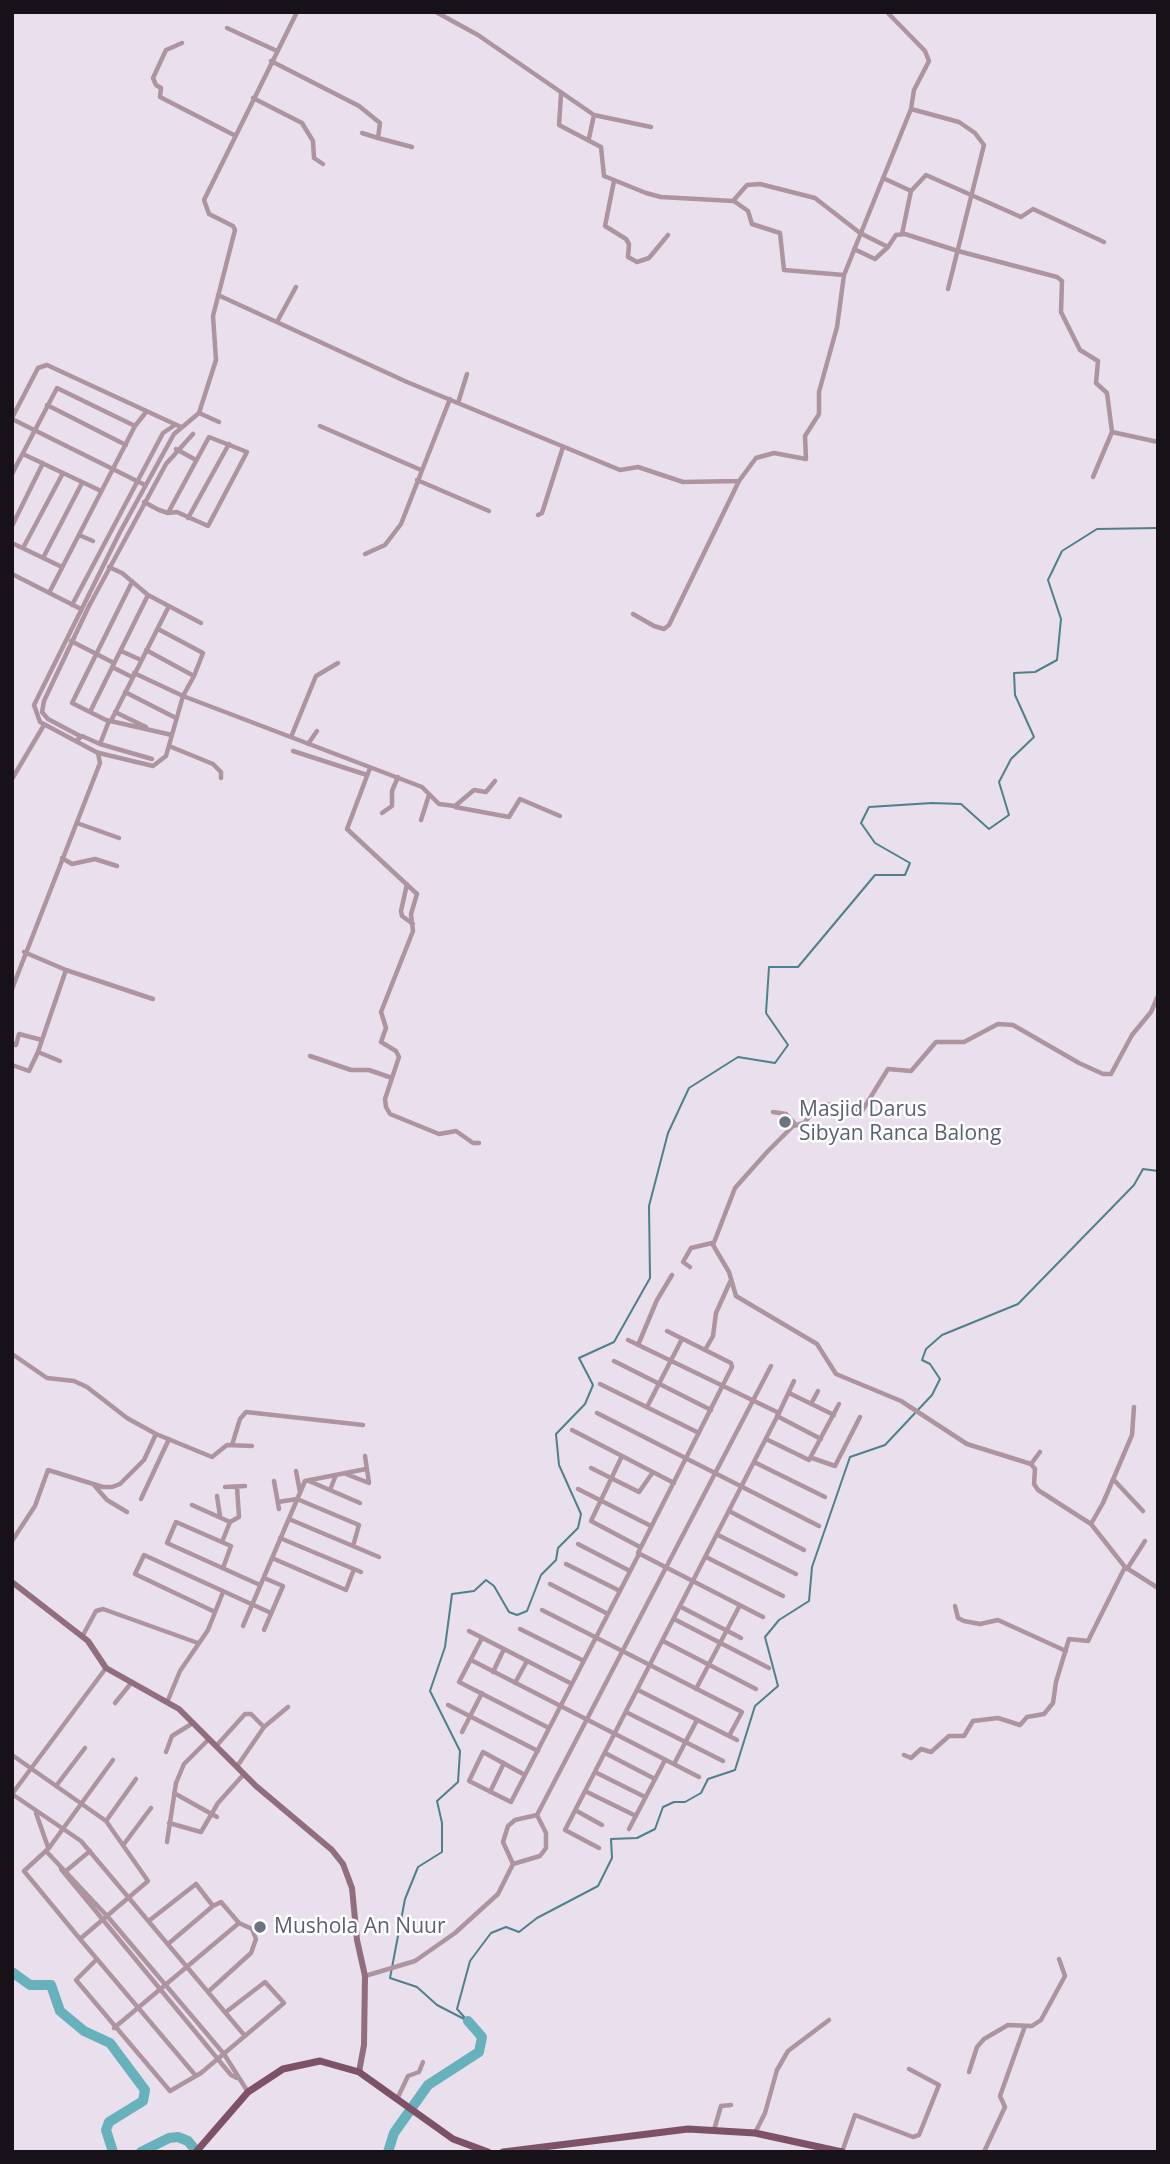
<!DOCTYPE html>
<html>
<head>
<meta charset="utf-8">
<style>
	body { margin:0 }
	#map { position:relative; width:1170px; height:2164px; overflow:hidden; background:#e9dfed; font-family:"Open Sans",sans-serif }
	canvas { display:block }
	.frame { position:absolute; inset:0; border:14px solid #161217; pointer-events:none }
</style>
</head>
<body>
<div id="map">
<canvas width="1170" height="2164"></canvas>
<div class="frame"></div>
</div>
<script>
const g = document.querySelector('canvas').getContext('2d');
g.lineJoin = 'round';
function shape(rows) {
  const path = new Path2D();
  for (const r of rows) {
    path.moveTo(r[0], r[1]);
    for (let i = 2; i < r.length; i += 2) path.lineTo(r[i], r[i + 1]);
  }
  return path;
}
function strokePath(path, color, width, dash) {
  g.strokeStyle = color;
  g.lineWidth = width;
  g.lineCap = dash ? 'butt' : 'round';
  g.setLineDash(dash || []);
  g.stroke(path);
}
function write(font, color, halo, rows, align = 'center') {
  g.font = font + ' "Open Sans",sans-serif';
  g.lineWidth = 5;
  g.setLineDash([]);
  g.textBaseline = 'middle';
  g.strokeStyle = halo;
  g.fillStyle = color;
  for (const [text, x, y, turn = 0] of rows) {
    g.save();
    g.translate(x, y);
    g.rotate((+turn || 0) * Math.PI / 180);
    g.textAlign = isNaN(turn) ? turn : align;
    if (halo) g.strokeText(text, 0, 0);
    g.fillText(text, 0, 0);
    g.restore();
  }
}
const stream = shape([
	[466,2019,457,2009,470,1961,491,1933,506,1927,519,1932,537,1918,598,1886,612,1858,611,1839,637,1838,655,1829,663,1807,674,1802,685,1802,701,1793,708,1779,735,1770,755,1706,778,1686,765,1637,779,1620,809,1601,812,1567,850,1457,885,1445,932,1395,940,1379,930,1364,922,1360,926,1349,942,1335,1018,1304,1134,1185,1143,1169,1158,1171],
	[468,2021,437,2005,417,1987,390,1978,405,1899,418,1867,442,1852,442,1823,437,1801,458,1782,460,1751,430,1691,445,1647,452,1594,474,1591,486,1580,494,1586,509,1612,517,1615,527,1611,541,1575,556,1560,558,1548,578,1528,581,1514,559,1465,556,1434,585,1404,593,1385,579,1358,614,1342,650,1278,649,1206,668,1133,689,1088,738,1057,775,1063,788,1045,766,1013,769,967,798,967,875,875,905,875,910,863,875,843,861,823,869,807,932,803,961,804,989,829,1009,815,999,782,1011,759,1034,737,1015,695,1014,673,1035,672,1057,660,1061,619,1048,580,1062,551,1097,529,1158,528]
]);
const river = shape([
	[12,1972,30,1985,51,1985,60,2011,84,2031,110,2043,145,2090,143,2101,109,2122,106,2130,113,2152],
	[141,2152,169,2138,178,2137,188,2141,197,2152],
	[388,2152,394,2133,428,2085,479,2052,482,2037,468,2021]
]);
const street = shape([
	[436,12,478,35,594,115,651,127],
	[227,28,277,51],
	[182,43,166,50,153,78,156,85,161,88,160,97,234,135],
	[271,61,359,106,380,123,378,138,412,147],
	[561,94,559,125,601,147,604,176,646,193,661,197,733,201,747,185,760,184,815,198,860,233,888,247,896,235,905,234,958,251,1057,277,1062,281,1061,312,1080,350,1098,361,1096,383,1107,393,1112,432,1158,442],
	[253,98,302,123,313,141,314,158,323,164],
	[911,109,959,122,975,133,984,145,948,289],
	[362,133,378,138],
	[589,138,594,115],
	[883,178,911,191,902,234],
	[614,181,605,226,626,239,629,244,628,257,637,262,649,258,668,235],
	[911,191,926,175,1021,217,1033,209,1104,242],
	[734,201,748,211,752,224,780,233,784,270,844,275],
	[854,249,875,259,888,247],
	[218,295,407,382,620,470,638,467,683,482,738,481],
	[278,320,296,287],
	[458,403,467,374],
	[47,405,126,445],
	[199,413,219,422],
	[12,418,38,368,47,365,181,427],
	[12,419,145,485],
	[135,426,146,412],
	[320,426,421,470],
	[176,449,196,460],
	[23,454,101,491],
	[12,474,57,388,135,426,49,593],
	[1093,477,1112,432],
	[417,480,489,511],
	[144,502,159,510,168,513,177,512,208,526,247,452,209,437,168,513],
	[538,515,542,513,563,447],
	[188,518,229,444],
	[12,526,43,463],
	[79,535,93,541],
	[12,543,62,567],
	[23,548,63,473],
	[365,554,385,545,401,524,450,399],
	[43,558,82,483],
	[109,567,122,573,148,595,201,623],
	[12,574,81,609],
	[132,582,72,703,106,720,172,735],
	[72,605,163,433,175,425],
	[633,614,654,626,664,629,669,625,739,481,756,458,774,453,806,459,805,436,819,414,819,392,837,327,844,275,911,109,914,90,929,61,925,51,887,12],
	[158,629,203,653,194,676],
	[71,641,114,663],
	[121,651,141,660],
	[112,667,132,677],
	[134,673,183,696,422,787,439,804,455,806,474,790,486,792,495,781],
	[125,692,176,718],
	[90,712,148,595],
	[115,712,146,727],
	[109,721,100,744,152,759],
	[111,721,169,606],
	[80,736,48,719,42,712,44,701,89,606,166,464,193,434],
	[291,737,316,676,338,663],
	[76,741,82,736,100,744],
	[308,744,317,731],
	[169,746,213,764,221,772,221,778],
	[293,751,367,775],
	[99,753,153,766,166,756,183,696,194,676,146,650],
	[370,768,347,829,417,894,411,914,413,931,381,1012,386,1028,381,1042,396,1051,399,1057,385,1099,386,1107,390,1114,439,1134,456,1131,473,1143,479,1143],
	[12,779,44,725],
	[455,807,509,817,520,799,560,816],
	[382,813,392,806,392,791,398,777],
	[421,820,429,795],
	[77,823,119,838],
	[62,858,72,864,95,859,117,866],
	[407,884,401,911,402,916,413,924],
	[24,952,66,970,153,999],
	[12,989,100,763,98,753,40,722,34,705,120,532,174,434,199,413,216,360,213,316,235,230,233,226,209,214,204,200,297,12],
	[1158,996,1151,1012,1132,1035,1111,1074,1103,1074,1079,1063,1013,1025,998,1024,964,1042,936,1042,911,1071,888,1069,862,1111,826,1104,817,1107,804,1123,793,1126,768,1151,735,1188,713,1245,729,1272,736,1296,817,1344,836,1374,901,1401,967,1444,1031,1464,1035,1469,1034,1484,1038,1490,1091,1524,1125,1567,1158,1588],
	[42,1040,66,970],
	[12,1044,16,1045,19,1034,42,1040,38,1052,60,1061],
	[310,1056,351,1070,369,1070,392,1078],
	[12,1065,29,1071,38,1052],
	[773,1112,786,1114,796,1125],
	[690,1267,683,1262,691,1248,712,1243],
	[667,1331,731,1363,732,1367,638,1553,763,1617],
	[638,1345,657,1300,672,1275],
	[705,1350,713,1336,716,1313,730,1282],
	[12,1354,47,1378,74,1381,87,1387,127,1418,156,1434],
	[614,1361,711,1410],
	[600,1384,699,1433],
	[789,1393,834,1415],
	[811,1404,818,1391],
	[647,1407,682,1339],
	[597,1413,819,1526],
	[779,1413,794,1381],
	[777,1416,821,1439],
	[572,1430,674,1483],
	[766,1439,809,1460,839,1404],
	[232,1445,240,1419,246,1412,363,1425],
	[622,1456,591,1521,640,1547],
	[812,1458,835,1466,860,1417],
	[754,1462,825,1497],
	[1031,1464,1040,1452],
	[591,1468,639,1492,653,1472],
	[296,1471,300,1492],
	[346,1474,369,1483,365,1456],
	[1113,1479,1143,1511],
	[274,1481,279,1509],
	[309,1481,360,1503],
	[94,1485,107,1500,127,1512],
	[225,1487,245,1486],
	[578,1489,651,1526],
	[330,1490,336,1475],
	[217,1496,220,1516],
	[141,1499,169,1439],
	[278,1502,297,1499,359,1525,353,1546],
	[192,1505,230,1522,222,1542],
	[729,1511,804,1550],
	[289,1519,379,1557],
	[230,1522,239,1517,237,1487],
	[1091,1524,1103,1503,1132,1435,1134,1407],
	[718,1535,796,1574],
	[280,1538,361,1572],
	[12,1541,35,1506,48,1470,103,1487,112,1487,120,1484,144,1460,156,1434,212,1457,227,1445,252,1446],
	[578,1544,630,1571],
	[706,1557,783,1596],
	[272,1558,346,1590,354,1569],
	[566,1564,620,1591],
	[223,1568,231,1546,176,1522,167,1543,260,1585],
	[1127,1569,1145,1541],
	[264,1578,283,1586,264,1630],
	[550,1584,608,1614],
	[955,1606,958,1618,964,1621,980,1624,998,1620,1066,1651],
	[681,1607,741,1638],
	[542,1610,742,1712,729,1736],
	[215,1612,135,1574,144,1555,271,1613],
	[674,1619,769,1668],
	[243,1626,305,1481,366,1469],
	[520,1629,584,1661],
	[469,1631,572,1684],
	[82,1637,96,1611,103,1609,198,1643],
	[482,1638,459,1682,549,1728],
	[663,1641,756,1689],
	[471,1660,699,1777],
	[106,1668,12,1794,81,1841,245,2036],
	[493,1672,504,1649],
	[515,1683,527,1661],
	[696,1689,740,1605],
	[638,1690,737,1740],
	[168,1700,180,1671,208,1630,223,1592],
	[115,1703,132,1682],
	[448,1705,538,1751],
	[626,1712,723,1761],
	[462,1732,482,1693],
	[217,1745,245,1714,251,1714,264,1727],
	[166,1752,172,1736,193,1723],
	[605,1753,655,1779],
	[12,1755,106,1821,148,1881,80,1939,196,2076],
	[904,1755,911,1758,921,1749,931,1752,949,1736,964,1736,973,1721,998,1718,1020,1725,1027,1717,1044,1714,1053,1703,1056,1682,1069,1639,1088,1641,1125,1567],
	[674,1764,697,1720],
	[238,1765,264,1727,288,1707],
	[595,1772,645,1797],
	[525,1775,483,1752,469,1781,511,1802,525,1775,639,1554],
	[56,1786,85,1748],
	[585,1791,636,1816],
	[490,1792,504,1763],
	[174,1793,217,1817],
	[575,1810,602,1825],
	[36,1813,48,1847],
	[106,1821,136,1779],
	[169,1823,201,1832,218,1803,244,1774],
	[629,1829,665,1760],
	[167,1842,176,1783,184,1764,209,1739],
	[124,1844,151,1808],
	[599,1848,565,1830,779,1413,628,1340],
	[46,1851,108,1917,224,2054,248,2092],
	[513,1864,540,1856,546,1848,546,1833,537,1815,771,1366],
	[513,1864,503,1842,508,1826,515,1820,537,1815],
	[61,1869,231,2075,237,2078],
	[66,1871,90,1851],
	[150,1920,196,1884,213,1906,221,1902,239,1923,252,1929,256,1939,251,1953,209,1991],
	[80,1939,24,1871,49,1848,113,1760],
	[168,1944,213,1906],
	[97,1959,76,1980,170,2091,201,2073,284,2003,265,1982,226,2012],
	[365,1976,415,1961,455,1933,498,1894,513,1864],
	[114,2028,239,1923],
	[969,2072,977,2047,984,2039,1008,2025,1032,2026,1041,2020,1065,1976,1059,1959],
	[398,2097,408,2076,419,2072,423,2062],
	[714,2130,721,2106,731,2105],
	[755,2133,765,2113,777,2070,788,2051,829,2020],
	[842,2152,855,2115,913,2137,919,2135,939,2085,909,2069],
	[984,2152,1005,2107,1000,2096,1025,2026]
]);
const secondary = shape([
	[12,1582,88,1641,106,1668,179,1709,256,1786,332,1850,343,1864,352,1888,357,1940,365,1976,364,2045,359,2072]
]);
const primary = shape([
	[196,2152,248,2092,283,2069,320,2061,359,2072,453,2139,488,2152],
	[503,2152,688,2129,755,2133,842,2152]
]);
const markers = [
	[785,1122,7,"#6b7280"],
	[260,1927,7,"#6b7280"]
];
const worshipNames = [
	["Masjid Darus",799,1110],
	["Sibyan Ranca Balong",799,1134],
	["Mushola An Nuur",274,1927]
];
strokePath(stream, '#4e818a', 2);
strokePath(river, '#66b1bb', 10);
strokePath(street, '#ad949f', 4.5);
strokePath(secondary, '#916d7e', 6);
strokePath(primary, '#7d5267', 7);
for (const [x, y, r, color] of markers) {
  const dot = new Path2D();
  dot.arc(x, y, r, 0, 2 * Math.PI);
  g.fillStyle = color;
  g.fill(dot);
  strokePath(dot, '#fff', 2.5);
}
write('21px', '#5b616d', '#fff', worshipNames, 'left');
</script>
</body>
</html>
